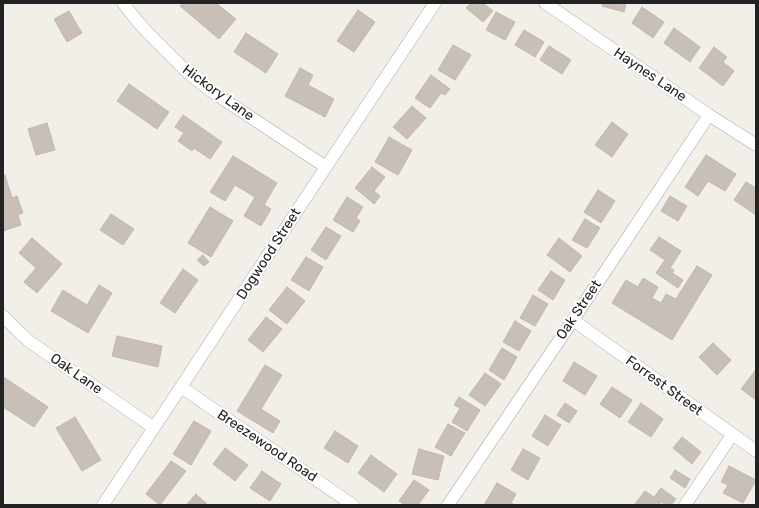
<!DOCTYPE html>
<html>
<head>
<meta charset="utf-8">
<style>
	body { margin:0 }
	#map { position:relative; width:759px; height:508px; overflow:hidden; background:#f2efe9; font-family:Rubik,sans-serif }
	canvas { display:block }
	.frame { position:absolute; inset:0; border:4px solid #222; pointer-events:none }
</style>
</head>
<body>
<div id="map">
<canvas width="759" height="508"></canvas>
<div class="frame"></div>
</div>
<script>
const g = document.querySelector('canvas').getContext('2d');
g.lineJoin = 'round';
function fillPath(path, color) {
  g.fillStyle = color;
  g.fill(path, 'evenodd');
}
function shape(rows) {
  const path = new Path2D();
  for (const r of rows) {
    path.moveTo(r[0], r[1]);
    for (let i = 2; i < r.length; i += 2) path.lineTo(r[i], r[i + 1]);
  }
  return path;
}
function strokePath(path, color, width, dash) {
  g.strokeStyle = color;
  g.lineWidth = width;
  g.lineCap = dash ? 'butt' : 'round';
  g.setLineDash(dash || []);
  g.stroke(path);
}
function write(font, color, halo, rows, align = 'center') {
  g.font = font + ' Rubik,sans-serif';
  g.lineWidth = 4;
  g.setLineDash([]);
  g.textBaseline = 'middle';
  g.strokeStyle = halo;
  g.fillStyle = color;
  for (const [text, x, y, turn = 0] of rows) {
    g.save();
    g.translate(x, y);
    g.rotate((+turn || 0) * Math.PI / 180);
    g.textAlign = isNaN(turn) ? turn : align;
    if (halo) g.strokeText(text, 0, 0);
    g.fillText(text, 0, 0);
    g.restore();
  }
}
const building = shape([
	[183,3,216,3,236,19,219,39,180,6,183,3],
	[471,3,483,3,493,11,483,22,466,8,471,3],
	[603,3,626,3,624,12,602,6,603,3],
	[642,7,664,22,653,38,632,23,642,7],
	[358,10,375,22,354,52,337,41,358,10],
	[69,11,82,33,67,42,54,19,69,11],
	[496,12,515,22,505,40,486,30,496,12],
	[674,28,700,47,690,62,664,43,674,28],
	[524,30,544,42,535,57,515,45,524,30],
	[246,33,278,54,266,73,234,52,246,33],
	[453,45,471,55,455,80,438,70,453,45],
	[549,46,571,60,562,74,540,60,549,46],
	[714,47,727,57,723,62,734,71,723,86,699,68,714,47],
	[300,68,313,75,308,85,334,99,325,117,285,96,300,68],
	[431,75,450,89,445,95,441,93,430,108,415,98,431,75],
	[129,84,169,112,157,129,117,101,129,84],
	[412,106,426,118,407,139,393,127,412,106],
	[183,115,222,142,210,159,194,148,192,151,178,141,184,133,175,127,183,115],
	[612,122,628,134,612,157,595,145,612,122],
	[47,123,55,150,36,155,28,129,47,123],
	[389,137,412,150,398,175,375,162,389,137],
	[706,155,736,174,725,191,708,181,698,196,685,187,706,155],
	[233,156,277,183,264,205,271,209,261,226,244,216,255,197,235,185,225,201,210,192,233,156],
	[372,167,385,177,374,191,380,196,374,204,355,188,372,167],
	[5,175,12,198,17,196,23,213,18,215,21,225,3,231,3,176,5,175],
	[746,182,756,188,756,215,734,200,746,182],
	[598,190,615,201,601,223,584,212,598,190],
	[670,196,687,206,678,221,661,211,670,196],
	[347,197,363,207,356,218,360,221,353,232,333,220,347,197],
	[210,207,233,221,211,257,188,243,210,207],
	[111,214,134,229,123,245,100,230,111,214],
	[585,219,600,228,587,248,572,240,585,219],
	[326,227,341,236,326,260,311,250,326,227],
	[659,237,681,251,670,268,674,270,672,273,683,280,678,288,656,273,665,260,650,250,659,237],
	[32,238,62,264,37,293,24,282,36,268,19,253,32,238],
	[559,238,582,256,570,272,547,255,559,238],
	[203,255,209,262,204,266,197,260,203,255],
	[306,257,323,267,309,291,291,280,306,257],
	[697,266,712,275,672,340,612,303,626,280,638,287,643,278,658,287,652,298,661,303,666,294,676,299,697,266],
	[183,269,198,280,175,313,160,303,183,269],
	[551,271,565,280,553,300,538,290,551,271],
	[99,285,112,293,88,333,51,311,63,290,87,305,99,285],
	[287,287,305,301,287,324,269,310,287,287],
	[533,295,548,304,535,326,520,318,533,295],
	[266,317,282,329,263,352,248,340,266,317],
	[515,321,531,331,519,351,503,342,515,321],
	[117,336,162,346,158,367,112,356,117,336],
	[713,343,731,360,717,375,699,357,713,343],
	[502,348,517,357,504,380,489,370,502,348],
	[574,362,597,376,585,395,563,381,574,362],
	[265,365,282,375,261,409,280,421,273,433,237,411,265,365],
	[755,371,756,372,756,400,741,389,755,371],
	[485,373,501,384,485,406,469,395,485,373],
	[5,378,48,407,34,427,3,407,3,380,5,378],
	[612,387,632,400,620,418,600,404,612,387],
	[459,397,480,410,467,431,452,422,460,408,454,405,459,397],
	[565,403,577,411,569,423,557,415,565,403],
	[641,403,663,419,651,437,628,422,641,403],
	[545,415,561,425,548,446,532,436,545,415],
	[75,417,101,460,82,471,56,428,75,417],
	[194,421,211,431,191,465,173,454,194,421],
	[448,424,465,433,451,456,435,447,448,424],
	[335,431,358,446,348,463,324,448,335,431],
	[682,437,701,452,692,464,673,448,682,437],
	[225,448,248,465,235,481,213,464,225,448],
	[419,449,444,456,438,480,412,474,419,449],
	[523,449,540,458,528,480,511,470,523,449],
	[371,455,397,474,384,492,358,473,371,455],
	[171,461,186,471,160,505,146,494,171,461],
	[729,466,756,480,743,503,723,493,728,485,721,482,729,466],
	[675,470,690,479,685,488,670,478,675,470],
	[262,471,281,484,270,501,250,488,262,471],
	[414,480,429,490,418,505,405,505,399,501,414,480],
	[497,483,516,494,511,503,515,505,484,505,497,483],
	[661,488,676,499,671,505,666,505,661,502,659,505,634,505,645,491,654,497,661,488],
	[196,494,208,505,186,505,196,494]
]);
const minor = shape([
	[123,3,138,22,148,33,188,73,211,91,326,167],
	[545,3,709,115,756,145],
	[3,316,19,332,30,342,154,428],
	[573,320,756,451],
	[181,387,353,505],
	[103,505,326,167,435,3],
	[448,505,573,320,709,115],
	[685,505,732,435]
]);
const streetNames = [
	["Haynes Lane",650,75,34],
	["Hickory Lane",218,93,36],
	["Dogwood Street",269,254,-57],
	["Oak Street",579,310,-56],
	["Oak Lane",76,374,35],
	["Forrest Street",664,386,36],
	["Breezewood Road",267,446,34]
];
fillPath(building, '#c7bfb8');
strokePath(building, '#c4b6ab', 1);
strokePath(minor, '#a9a9a9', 13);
strokePath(minor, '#fff', 12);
write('14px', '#222', '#fff', streetNames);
</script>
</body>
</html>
